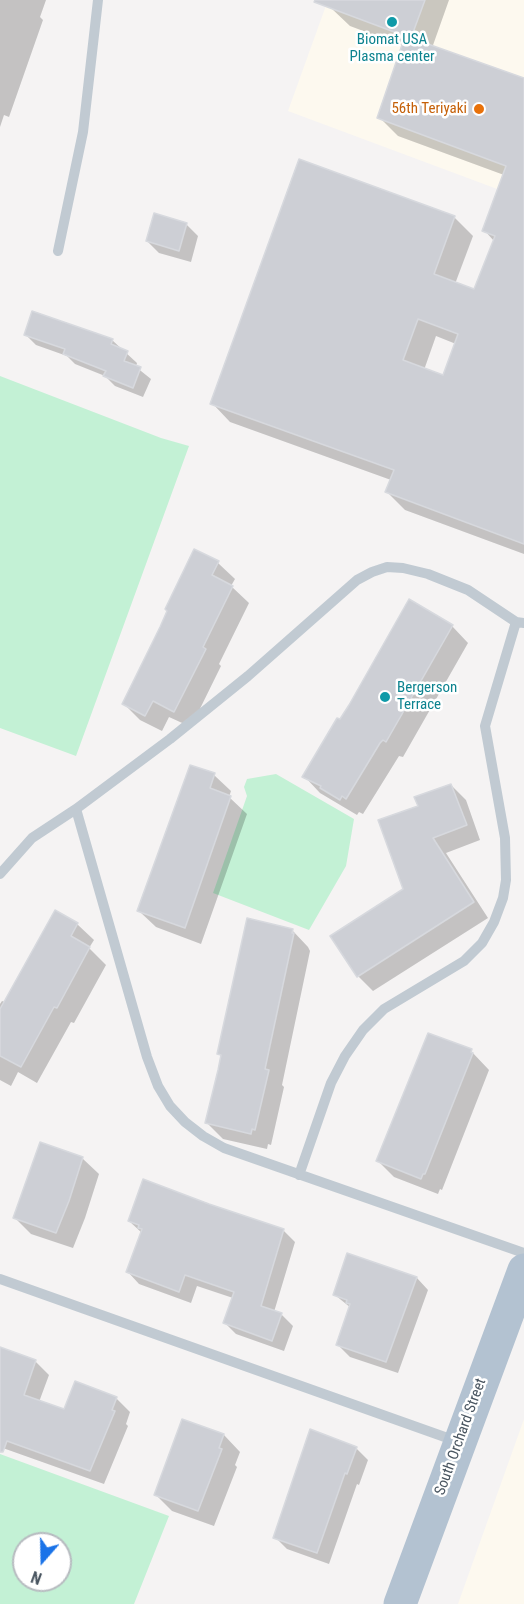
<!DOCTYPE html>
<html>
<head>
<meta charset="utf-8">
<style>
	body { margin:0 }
	#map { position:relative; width:524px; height:1604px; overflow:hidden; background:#f5f3f3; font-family:"Roboto Condensed",sans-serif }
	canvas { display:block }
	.north { position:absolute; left:12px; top:1532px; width:60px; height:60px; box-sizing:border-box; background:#fff; border:2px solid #b7bbc0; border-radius:50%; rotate:200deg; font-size:16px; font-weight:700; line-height:24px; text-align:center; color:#4a5661 }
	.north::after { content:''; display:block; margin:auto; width:21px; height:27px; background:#1a73e8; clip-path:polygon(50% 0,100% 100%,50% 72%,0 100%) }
</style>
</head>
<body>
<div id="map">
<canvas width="524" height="1604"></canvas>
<div class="north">N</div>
</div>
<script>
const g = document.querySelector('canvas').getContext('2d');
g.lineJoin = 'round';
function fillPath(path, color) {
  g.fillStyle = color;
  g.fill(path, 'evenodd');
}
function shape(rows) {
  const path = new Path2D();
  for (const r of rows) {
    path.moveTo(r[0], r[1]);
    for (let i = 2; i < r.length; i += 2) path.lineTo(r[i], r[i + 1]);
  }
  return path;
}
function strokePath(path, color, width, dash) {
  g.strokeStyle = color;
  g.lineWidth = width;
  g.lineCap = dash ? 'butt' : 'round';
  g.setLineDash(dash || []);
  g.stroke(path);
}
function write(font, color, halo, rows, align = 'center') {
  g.font = font + ' "Roboto Condensed",sans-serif';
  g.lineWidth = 5;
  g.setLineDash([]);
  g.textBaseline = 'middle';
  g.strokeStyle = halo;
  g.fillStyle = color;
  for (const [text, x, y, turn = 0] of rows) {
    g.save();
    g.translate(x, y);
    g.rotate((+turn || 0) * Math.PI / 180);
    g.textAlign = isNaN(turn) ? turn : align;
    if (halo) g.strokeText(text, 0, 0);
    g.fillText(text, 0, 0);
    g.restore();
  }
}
const commercial = shape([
	[328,0,524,0,524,199,288,111],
	[524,1419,524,1604,458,1604]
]);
const green = shape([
	[0,376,161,438,189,446,76,756,0,728],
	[276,774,354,819,346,866,309,930,213,893,247,796,244,787,247,779],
	[0,1454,169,1516,134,1604,0,1604],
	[24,1544,60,1544,60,1580,24,1580]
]);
const shadow = shape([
	[0,0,46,0,40,17,43,20,9,117,4,115,0,127],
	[334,0,449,0,432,48,524,81,524,554,405,510,387,492,391,480,230,422,212,403,454,217,473,236,455,284,475,291,494,241,484,230,504,175,398,136,379,117,403,46,350,26,331,8],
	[436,336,456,344,444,377,424,370],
	[186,224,198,236,191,262,159,253,147,241],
	[33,313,112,340,137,363,136,367,151,379,143,397,115,386,105,376,75,364,67,356,36,345,26,335],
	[218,563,235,579,231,586,249,603,219,664,221,666,191,727,169,717,162,731,140,720,124,704],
	[452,626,468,643,403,757,399,756,363,814,359,812,357,815,320,793,304,776,340,721],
	[214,775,231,791,229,797,247,814,201,944,156,927,139,911],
	[451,785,466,800,480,840,446,853,488,918,373,991,358,976,332,936,405,889,420,807],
	[77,924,94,940,89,948,106,965,74,1023,71,1022,37,1083,18,1072,11,1086,0,1080,0,1004,2,1001,5,1002],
	[292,930,308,947,310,951,282,1085,284,1087,271,1145,268,1144,267,1149,223,1139,207,1123,222,1057,219,1054],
	[471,1051,489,1070,442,1190,440,1189,438,1194,394,1177,378,1161],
	[82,1158,99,1174,85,1218,73,1248,31,1234,15,1218],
	[209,1206,283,1230,295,1242,274,1312,281,1314,293,1326,284,1351,236,1334,224,1322,233,1298,197,1286,191,1303,139,1284,128,1272,142,1233,129,1221],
	[348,1255,417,1278,428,1290,398,1373,350,1357,338,1345,351,1308,335,1295],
	[0,1348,35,1361,49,1375,39,1402,65,1411,116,1398,130,1412,126,1424,128,1426,104,1484,0,1447],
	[183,1420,224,1435,240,1452,235,1465,237,1467,214,1526,172,1511,156,1495],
	[356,1448,368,1460,359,1485,357,1484,329,1564,287,1549,275,1537]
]);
const building = shape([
	[315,0,425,0,411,38,524,78,524,544,385,492,394,470,210,404,299,159,455,216,434,274,474,289,495,236,482,231,506,166,377,118,405,36,314,2,315,0],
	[418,319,458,334,443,375,403,360,418,319],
	[154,213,187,223,179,251,146,241,154,213],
	[32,311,113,339,111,344,128,351,124,361,141,367,133,388,103,376,106,371,63,354,65,349,24,335,32,311],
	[194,549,219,561,212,575,233,586,203,647,206,649,174,712,153,701,145,716,122,704,160,627,167,611,165,609,194,549],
	[409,599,453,625,386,742,383,740,380,743,346,799,342,796,340,800,320,788,321,786,302,777,337,718,340,719,349,705,409,599],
	[190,765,215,773,210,788,231,796,185,928,137,911,190,765],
	[451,784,467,825,433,838,474,902,357,977,330,936,403,889,378,820,418,806,414,797,451,784],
	[55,910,78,923,71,936,90,947,57,1008,54,1007,21,1067,0,1056,0,1009,55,910],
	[247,918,293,929,292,933,294,933,265,1069,269,1070,255,1130,252,1129,251,1134,205,1123,218,1070,221,1055,217,1054,247,918],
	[428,1033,472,1049,471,1052,473,1053,425,1174,423,1174,421,1179,376,1161,428,1033],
	[40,1142,83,1157,69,1201,56,1233,13,1218,40,1142],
	[143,1179,209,1204,284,1229,261,1306,282,1313,272,1341,223,1323,234,1292,185,1275,179,1292,126,1272,142,1229,138,1228,139,1225,128,1221,143,1179],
	[347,1253,417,1277,386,1362,336,1345,350,1304,346,1303,347,1300,333,1295,347,1253],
	[0,1347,36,1360,24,1395,64,1409,75,1381,117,1397,112,1410,115,1411,90,1471,7,1441,3,1452,0,1452,0,1347],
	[182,1419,224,1434,219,1448,222,1449,198,1511,154,1495,182,1419],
	[310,1429,357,1447,347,1474,345,1473,317,1553,273,1538,310,1429]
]);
const service = shape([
	[58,251,83,132,98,0],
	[76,809,147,1057,158,1086,170,1106,185,1122,203,1136,224,1148,524,1253],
	[0,874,32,838,76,809,170,739,248,676,357,580,372,572,387,567,403,568,428,574,468,590,516,622,524,623],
	[299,1175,331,1083,345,1056,363,1030,384,1009,464,961,482,943,494,922,503,898,506,880,505,838,485,726,516,622],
	[0,1279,456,1441]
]);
const primary = shape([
	[400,1604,524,1270]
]);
const markers = [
	[392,22,6,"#0f9aa8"],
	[479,109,6,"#e8710a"],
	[385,697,6,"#0f9aa8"]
];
const cultureNames = [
	["Biomat USA",392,40],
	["Plasma center",392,57],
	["Bergerson",397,688,"left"],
	["Terrace",397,705,"left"]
];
const foodNames = [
	["56th Teriyaki",467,109]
];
const streetNames = [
	["South Orchard Street",461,1437,-70]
];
fillPath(commercial, '#fdf9ef');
fillPath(green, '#c3f1d5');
fillPath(shadow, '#0003');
fillPath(building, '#cdcfd5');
strokePath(building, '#d7d9de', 1.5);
strokePath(service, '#c1cad2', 10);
strokePath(primary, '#b3c2d1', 33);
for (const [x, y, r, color] of markers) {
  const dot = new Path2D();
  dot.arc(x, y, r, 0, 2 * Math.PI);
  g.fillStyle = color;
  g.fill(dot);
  strokePath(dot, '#fff', 2);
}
write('15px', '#0d838f', '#fff', cultureNames);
write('15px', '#c56008', '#fff', foodNames, 'right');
write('15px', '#4a5661', '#fff', streetNames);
</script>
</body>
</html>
